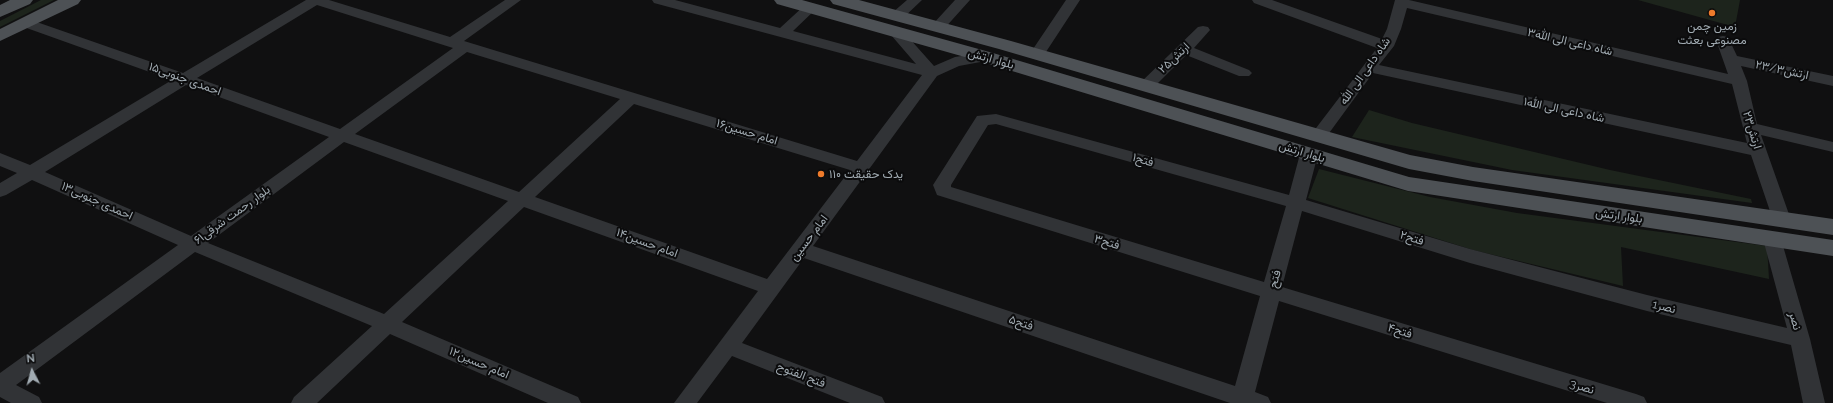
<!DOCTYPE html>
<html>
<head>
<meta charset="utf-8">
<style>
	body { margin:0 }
	#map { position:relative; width:1833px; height:403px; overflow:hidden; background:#101011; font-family:Raleway,sans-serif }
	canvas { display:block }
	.north { position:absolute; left:12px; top:351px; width:40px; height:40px; -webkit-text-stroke:3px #0b0b0c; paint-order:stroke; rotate:354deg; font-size:11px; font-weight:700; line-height:16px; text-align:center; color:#a1abb2 }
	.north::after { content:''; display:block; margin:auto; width:14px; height:18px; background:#a1abb2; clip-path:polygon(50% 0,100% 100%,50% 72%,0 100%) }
</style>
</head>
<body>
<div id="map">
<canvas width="1833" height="403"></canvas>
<div class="north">N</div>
</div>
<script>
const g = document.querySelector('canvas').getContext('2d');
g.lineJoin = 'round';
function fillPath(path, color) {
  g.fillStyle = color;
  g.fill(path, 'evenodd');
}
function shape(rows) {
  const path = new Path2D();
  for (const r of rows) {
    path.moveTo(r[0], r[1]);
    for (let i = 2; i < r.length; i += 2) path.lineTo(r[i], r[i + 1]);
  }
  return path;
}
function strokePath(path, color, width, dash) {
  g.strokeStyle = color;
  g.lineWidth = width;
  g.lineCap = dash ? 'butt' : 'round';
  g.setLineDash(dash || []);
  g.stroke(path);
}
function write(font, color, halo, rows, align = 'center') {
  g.font = font + ' Raleway,Vazirmatn,sans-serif';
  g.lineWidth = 4;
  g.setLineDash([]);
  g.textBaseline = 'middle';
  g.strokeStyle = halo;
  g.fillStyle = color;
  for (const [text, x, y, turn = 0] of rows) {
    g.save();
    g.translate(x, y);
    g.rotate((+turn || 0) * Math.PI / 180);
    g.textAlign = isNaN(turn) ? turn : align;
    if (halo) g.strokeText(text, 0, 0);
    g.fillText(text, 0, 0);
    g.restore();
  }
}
const green = shape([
	[41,0,54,0,0,27,0,21],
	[1638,0,1740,0,1735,27],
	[1369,110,1412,123,1610,170,1751,199,1752,203,1512,170,1352,137],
	[1319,169,1430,197,1517,213,1767,246,1769,279,1621,247,1623,286,1473,250,1308,198]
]);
const minor = shape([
	[306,0,329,0,450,37,505,0,521,0,464,41,857,161,922,75,654,3,652,0,675,0,780,28,805,5,810,4,815,5,817,8,793,31,916,64,891,35,889,32,891,29,901,29,934,66,955,57,986,52,991,54,994,57,991,60,959,66,937,76,813,246,1235,386,1260,296,937,195,933,185,977,116,996,114,1289,195,1300,154,1303,150,1309,148,1315,150,1318,154,1306,200,1470,249,1647,295,1787,328,1763,239,1765,234,1772,232,1779,234,1781,239,1810,339,1825,403,1803,403,1791,345,1647,311,1470,263,1302,211,1282,287,1636,394,1644,397,1647,403,1607,403,1279,301,1255,392,1268,397,1271,403,1230,403,804,258,742,343,882,397,885,403,850,403,732,356,697,403,674,403,758,291,524,207,402,322,578,397,581,403,548,403,390,334,317,403,291,403,294,397,372,326,195,252,16,385,39,397,42,403,11,403,0,397,0,373,178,245,32,180,6,195,0,197,0,183,17,173,0,166,0,153,30,165,172,80,21,26,19,23,21,20,31,20,183,73,306,0],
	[317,5,453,48,340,129,197,78,317,5],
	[467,52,620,99,519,192,355,134,467,52],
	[186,85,329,137,191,236,45,172,186,85],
	[634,104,850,170,767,279,535,197,634,104],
	[996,124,1286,206,1264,282,951,187,951,185,988,125,996,124],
	[344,142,508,201,384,314,208,243,344,142],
	[907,0,922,0,902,19,892,19,890,16,892,13,907,0],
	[955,0,970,0,943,30,933,30,931,27,933,24,955,0],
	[1066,0,1080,0,1042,58,1032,58,1029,55,1066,0],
	[1252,0,1272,0,1382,39,1387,29,1395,0,1409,0,1728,74,1716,40,1718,37,1723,36,1728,37,1737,56,1833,76,1833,86,1741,66,1747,81,1757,124,1833,142,1833,152,1761,135,1791,220,1788,225,1782,226,1776,225,1773,220,1751,155,1373,73,1324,140,1318,141,1312,140,1310,136,1377,48,1254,3,1252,0],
	[1407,8,1732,84,1747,143,1379,65,1394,46,1401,29,1407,8],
	[1203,26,1208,27,1210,30,1194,48,1249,70,1252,73,1249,76,1239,76,1186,55,1151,90,1139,90,1137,87,1139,84,1198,27,1203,26]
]);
const major = shape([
	[10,0,33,0,30,4,0,17,0,5,10,0],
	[58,0,81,0,78,4,0,41,0,29,58,0],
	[774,0,802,0,993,53,1409,177,1833,240,1833,256,1408,191,979,61,777,4,774,0],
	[830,0,859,0,1011,41,1410,155,1473,167,1833,219,1833,235,1473,181,1409,169,999,49,833,4,830,0]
]);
const markers = [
	[1712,13,4,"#ef7b2b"],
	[821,174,4,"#ef7b2b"]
];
const poiNames = [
	["زمین چمن",1712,26],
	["مصنوعی بعثت",1712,40],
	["یدک حقیقت ۱۱۰",829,174,"left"]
];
const streetNames = [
	["شاه داعی الی الله۳",1570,42,13],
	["ارتش۲۵",1174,58,-44],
	["بلوار ارتش",991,59,16],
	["۲۳/۳ارتش",1782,70,12],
	["شاه داعی الی الله",1365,71,-55],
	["احمدی جنوبی۱۵",185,79,20],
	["شاه داعی الی الله۱",1564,110,12],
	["ارتش۲۳",1752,130,73],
	["امام حسین۱۶",747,132,17],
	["بلوار ارتش",1302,152,17],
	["۱فتح",1143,160,16],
	["احمدی جنوبی۱۳",97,201,24],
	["بلوار رحمت شرقی۶۱",232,215,-36],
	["بلوار ارتش",1619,216,8],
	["امام حسین",809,238,-53],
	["۲فتح",1412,238,17],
	["۳فتح",1107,242,17],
	["امام حسین۱۴",647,243,20],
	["فتح",1275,279,-75],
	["1نصر",1664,307,13],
	["نصر",1795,321,74],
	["۵فتح",1021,323,18],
	["فتح۴",1400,331,17],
	["امام حسین۱۲",479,363,23],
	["فتح الفتوح",801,375,21],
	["3نصر",1582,387,17]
];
fillPath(green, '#1d241c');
fillPath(minor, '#313336');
fillPath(major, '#4d5155');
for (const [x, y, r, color] of markers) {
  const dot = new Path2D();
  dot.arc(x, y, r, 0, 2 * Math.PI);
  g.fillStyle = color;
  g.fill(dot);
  strokePath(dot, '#0b0b0c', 1.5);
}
write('12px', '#a1abb2', '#0b0b0c', poiNames);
write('12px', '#a1abb2', '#0b0b0c', streetNames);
</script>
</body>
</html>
